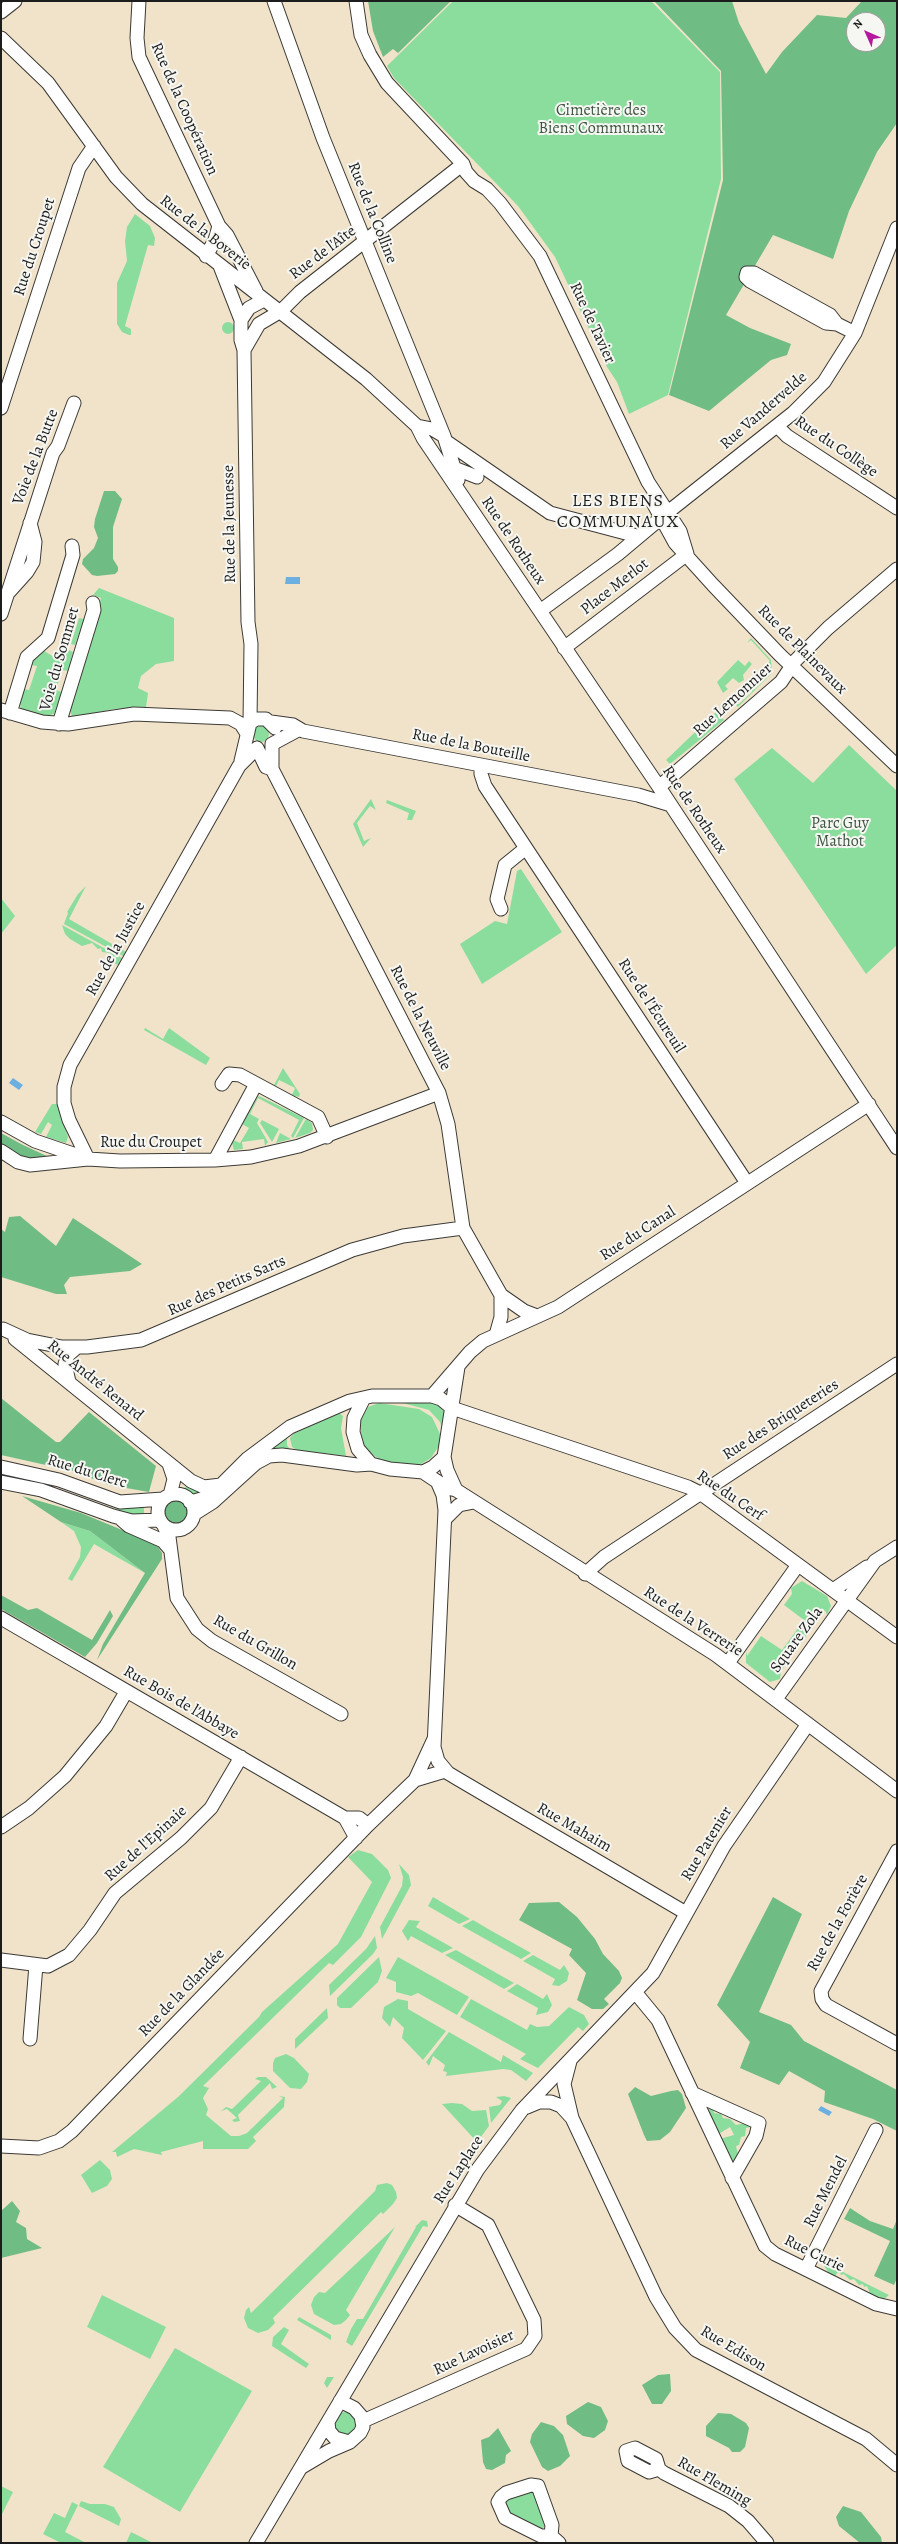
<!DOCTYPE html>
<html>
<head>
<meta charset="utf-8">
<style>
	body { margin:0 }
	#map { position:relative; width:898px; height:2544px; overflow:hidden; background:#f1e3c9; font-family:Alegreya,serif }
	canvas { display:block }
	.frame { position:absolute; inset:0; border:2px solid #1c1c1c; pointer-events:none }
	.north { position:absolute; left:846px; top:12px; width:40px; height:40px; box-sizing:border-box; background:#f6f6f2; border:1px solid #9f9f9c; border-radius:50%; rotate:315deg; font-size:11px; font-weight:700; line-height:16px; text-align:center; color:#1c1c1c }
	.north::after { content:''; display:block; margin:auto; width:14px; height:18px; background:#b5179e; clip-path:polygon(50% 0,100% 100%,50% 72%,0 100%) }
</style>
</head>
<body>
<div id="map">
<canvas width="898" height="2544"></canvas>
<div class="frame"></div>
<div class="north">N</div>
</div>
<script>
const g = document.querySelector('canvas').getContext('2d');
g.lineJoin = 'round';
function fillPath(path, color) {
  g.fillStyle = color;
  g.fill(path, 'evenodd');
}
function shape(rows) {
  const path = new Path2D();
  for (const r of rows) {
    if (r.length === 3) {
      path.moveTo(r[0] + r[2], r[1]);
      path.arc(r[0], r[1], r[2], 0, 2 * Math.PI);
      continue;
    }
    path.moveTo(r[0], r[1]);
    for (let i = 2; i < r.length; i += 2) path.lineTo(r[i], r[i + 1]);
  }
  return path;
}
function strokePath(path, color, width, dash) {
  g.strokeStyle = color;
  g.lineWidth = width;
  g.lineCap = dash ? 'butt' : 'round';
  g.setLineDash(dash || []);
  g.stroke(path);
}
function write(font, color, halo, rows, align = 'center') {
  g.font = font + ' Alegreya,serif';
  g.lineWidth = 4;
  g.setLineDash([]);
  g.textBaseline = 'middle';
  g.strokeStyle = halo;
  g.fillStyle = color;
  for (const [text, x, y, turn = 0] of rows) {
    g.save();
    g.translate(x, y);
    g.rotate((+turn || 0) * Math.PI / 180);
    g.textAlign = isNaN(turn) ? turn : align;
    if (halo) g.strokeText(text, 0, 0);
    g.fillText(text, 0, 0);
    g.restore();
  }
}
const green = shape([
	[453,1,651,1,720,72,721,179,668,395,629,414,617,382,607,367,555,257,518,206,394,78,387,66],
	[135,214,150,226,155,238,154,246,148,245,125,326,131,329,131,335,129,335,122,332,117,324,117,283,127,261,125,241,127,227],
	[228,328,6],
	[99,588,174,618,174,661,156,664,141,676,138,688,148,693,146,707,115,709,72,717,69,706,101,598,93,595],
	[79,618,84,619,75,645,71,644],
	[751,638,771,660,772,673,738,707,734,703,739,704,752,692,750,689,753,687,755,689,771,673,766,665,770,661,751,640,747,643],
	[69,650,73,652,68,671,62,670,56,690,62,692,54,714,46,716,21,709,20,702,24,689,29,690,37,666,31,665,34,658,44,651,61,661],
	[738,660,745,666,749,661,752,664,743,675,744,680,739,683,733,678,725,686,728,689,723,693,717,682],
	[716,712,724,720,670,764,666,760],
	[261,734,8],
	[849,745,897,791,897,945,866,974,734,779,772,748,813,783],
	[371,799,376,810,370,806,357,823,364,841,371,838,363,847,353,824],
	[387,800,416,811,412,820,407,820,409,813,386,803],
	[521,869,562,932,482,984,460,944,495,921,507,924,517,871],
	[86,886,69,919,126,952,123,956,64,924,68,913,67,912,78,894],
	[1,898,15,916,1,934],
	[62,925,122,958,118,965,105,959,111,956,110,953,102,952,101,948,98,949,92,943,82,946,70,939,65,934],
	[145,1028,163,1039,169,1028,210,1058,206,1065,144,1030],
	[283,1068,300,1094,299,1097,292,1095,295,1088,279,1080,276,1086,274,1085],
	[259,1096,304,1118,293,1138,291,1136,299,1120,258,1098,250,1114,259,1119,257,1123,268,1142,265,1146,264,1139,242,1142,243,1149,234,1150,232,1143,233,1140,240,1143,249,1128,242,1124,257,1098],
	[52,1104,57,1104,68,1137,66,1143,46,1137,52,1125,48,1122,41,1134,35,1132],
	[306,1119,312,1123,313,1130,310,1133,295,1138],
	[262,1120,279,1129,272,1142,260,1123],
	[280,1133,291,1139,276,1143],
	[395,1401,434,1401,445,1413,443,1431,440,1422,429,1410],
	[379,1403,419,1409,432,1417,440,1434,440,1444,431,1458,421,1464,407,1465,382,1461,366,1450,362,1442,360,1421,368,1407],
	[339,1413,343,1416,341,1428,346,1456,297,1450,292,1447,290,1438,293,1434],
	[287,1435,287,1445,291,1451,250,1461],
	[190,1485,204,1490,191,1498,184,1488],
	[97,1500,144,1505,144,1516,137,1517,117,1511,118,1509],
	[61,1522,90,1531,145,1573,94,1544,72,1581,68,1579,80,1557,81,1547,74,1531],
	[802,1581,827,1596,831,1606,827,1615,825,1610,781,1671,780,1679,770,1682,746,1663,746,1651,747,1656,761,1636,782,1650,804,1620,784,1605,792,1594,791,1588],
	[358,1850,372,1854,388,1870,391,1878,361,1937,333,1965,329,1963,203,2086,209,2088,203,2098,208,2109,206,2115,231,2136,239,2136,247,2133,283,2098,279,2096,285,2097,284,2107,253,2137,256,2141,248,2149,203,2149,203,2141,161,2152,162,2155,134,2149,117,2157,116,2152,112,2152,178,2097,259,2017,262,2012,338,1944,372,1882,348,1857],
	[399,1864,409,1875,411,1885,382,1939,380,1927,402,1886,403,1877],
	[433,1897,470,1919,459,1924,428,1906],
	[409,1920,420,1921,416,1927,453,1948,442,1953,411,1936,408,1941,402,1931],
	[473,1920,490,1930,531,1953,521,1959,462,1926],
	[375,1936,377,1948,373,1954,330,1996,329,1985,366,1949],
	[456,1950,514,1983,504,1989,445,1955],
	[533,1955,560,1970,564,1965,569,1973,567,1981,559,1986,552,1985,555,1979,523,1961],
	[379,1957,382,1971,378,1982,351,2008,340,2008,337,2005,337,1998],
	[398,1957,469,1997,457,2015,418,1993,411,1996,396,1992,396,1982,386,1978],
	[517,1984,543,1999,547,1994,552,2005,548,2012,536,2015,538,2008,507,1991],
	[398,1999,408,2001,408,2009,446,2031,423,2060,402,2038,404,2028,393,2017,390,2027,382,2018,384,2007],
	[471,1999,527,2030,530,2024,537,2027,549,2026,569,2007,584,2015,589,2024,583,2031,578,2027,538,2068,520,2059,526,2054,460,2017],
	[327,2008,328,2018,295,2049,295,2039],
	[449,2032,501,2062,503,2055,533,2073,526,2081,511,2070,503,2069,446,2076,447,2072,443,2071,445,2065,433,2056,429,2066,426,2062],
	[286,2054,294,2058,309,2074,307,2082,301,2089,290,2088,273,2071,273,2063,275,2058],
	[258,2077,266,2077,277,2087,272,2089,270,2083,238,2115,240,2121,234,2122,232,2120,237,2118,227,2109,221,2111,226,2107,232,2109,261,2081,255,2079],
	[504,2096,511,2098,491,2123,489,2107,500,2105,502,2101,496,2097],
	[452,2103,462,2104,472,2111,486,2110,489,2126,477,2142,442,2104],
	[712,2106,720,2107,713,2110,714,2113,721,2114,723,2118,730,2119,736,2125,749,2122,752,2125,752,2133,750,2127,746,2128,745,2136,741,2137,739,2145,736,2146,739,2159,735,2161,732,2161,719,2139,734,2135,730,2127,717,2135,708,2111],
	[100,2160,110,2170,112,2179,107,2186,92,2193,81,2175],
	[387,2183,392,2185,396,2192,397,2198,393,2204,383,2214,381,2212,273,2318,275,2323,268,2330,258,2333,248,2328,244,2318,246,2310,249,2307,251,2313,375,2191,377,2185],
	[422,2220,427,2221,428,2227,423,2226,352,2346,346,2342,351,2329,357,2319,363,2319,416,2227,415,2227],
	[395,2227,346,2310,350,2315,346,2320,341,2324,334,2325,314,2314,311,2305,314,2297,319,2292,325,2293],
	[821,2261,889,2295,883,2300,871,2296,867,2286,864,2287,863,2284,859,2285,854,2279,850,2280,844,2274,841,2275,840,2272,837,2273,835,2277,830,2275],
	[102,2295,166,2327,150,2359,87,2327],
	[299,2317,331,2335,331,2340,297,2320],
	[284,2327,289,2330,281,2344,309,2364,306,2368,272,2346,273,2337],
	[175,2348,252,2391,180,2512,103,2467],
	[327,2377,334,2377,327,2388,324,2383],
	[345,2424,12],
	[1,2486,13,2492,2,2514,1,2513],
	[533,2490,546,2525,541,2530,508,2514,503,2502,505,2499],
	[81,2501,90,2504,105,2504,114,2507,121,2519,119,2526,79,2506],
	[72,2502,78,2505,65,2532,86,2543,61,2543,43,2534,54,2513,65,2518],
	[131,2532,153,2543,126,2543]
]);
const forest = shape([
	[368,1,451,1,398,53,393,49,383,57,373,31],
	[654,1,732,1,739,23,766,74,782,52,817,15,846,18,862,1,897,1,897,123,877,152,849,211,833,259,773,235,726,315,750,328,791,344,787,355,771,360,709,411,669,395,723,180,721,71],
	[854,20,878,20,878,44,854,44],
	[104,491,115,491,122,499,113,527,113,559,118,567,118,571,115,574,97,576,92,575,82,564,83,559,94,548,98,538,94,527,95,519],
	[1,1133,23,1145,49,1157,26,1159,1,1145],
	[20,1216,56,1246,73,1218,142,1264,130,1271,70,1277,64,1285,67,1294,56,1294,1,1277,1,1229,5,1232,9,1217],
	[1,1398,56,1442,60,1442,89,1412,156,1466,149,1492,109,1485,73,1471,1,1455],
	[22,1496,81,1513,156,1544,162,1553,162,1559,97,1660,103,1644,145,1573,90,1531,61,1522],
	[176,1513,14],
	[1,1595,28,1610,37,1608,92,1640,110,1610,113,1616,97,1643,85,1657,1,1609],
	[773,1897,802,1914,759,2012,791,2025,804,2041,897,2090,897,2131,873,2119,824,2102,825,2091,789,2071,779,2085,740,2068,750,2042,717,2005],
	[559,1902,577,1917,595,1939,603,1954,619,1971,622,1978,620,1983,604,1999,609,2004,603,2009,592,2009,577,2000,586,1973,569,1955,572,1949,519,1920,529,1903],
	[635,2087,651,2096,671,2091,678,2090,682,2094,686,2108,670,2132,660,2140,647,2141,644,2135,628,2094],
	[12,2201,20,2211,16,2222,26,2228,27,2239,42,2248,1,2258,1,2211],
	[850,2208,870,2221,893,2229,897,2219,897,2278,894,2285,874,2276,890,2241,844,2219],
	[670,2374,671,2391,662,2404,652,2404,642,2385,658,2375],
	[588,2402,601,2407,608,2421,605,2430,594,2438,583,2436,567,2424,566,2416],
	[718,2413,731,2414,746,2423,749,2428,745,2447,740,2452,732,2452,729,2448,706,2436,706,2426],
	[541,2422,554,2426,563,2435,570,2456,560,2466,548,2471,542,2467,530,2442,532,2434],
	[498,2428,511,2451,506,2455,505,2463,492,2470,486,2469,483,2462,481,2440,489,2437],
	[843,2506,861,2512,881,2537,882,2543,860,2543,839,2526,836,2517]
]);
const water = shape([
	[286,577,300,577,300,584,285,584],
	[13,1078,23,1085,19,1090,9,1083],
	[821,2106,832,2112,829,2116,818,2110]
]);
const minor = shape([
	[139,1,137,38,139,57,219,226,227,235,256,291],
	[274,1,323,138,444,436],
	[356,1,361,35,370,55,387,83,463,164,466,172,474,181,487,189,500,203,540,256,648,482,680,531,687,554],
	[1,12,15,1],
	[1,38,48,83,116,177,142,204,366,379,417,426,423,438,659,787,897,1148],
	[206,256,215,240,219,226],
	[220,266,241,320,241,340,244,350,248,622,251,644,250,723],
	[241,320,249,308,264,300],
	[837,324,826,323,750,281,746,277,747,273,754,273,830,315,837,324,855,333],
	[244,350,259,324,281,311,300,292,463,164],
	[1,408,79,168,94,146],
	[417,426,432,429,444,436,458,480],
	[777,426,787,436,897,508],
	[447,442,550,513,637,536],
	[449,466,477,477],
	[652,501,675,543,713,585,780,655,897,766],
	[668,512,793,413,824,382,855,333,897,228],
	[9,592,27,572,33,562,35,542,30,523],
	[540,611,618,554,661,518],
	[1,614,53,453,58,446,74,403],
	[564,648,687,554],
	[1,710,42,722,68,724,134,714,230,718,241,724,246,732],
	[10,713,27,657,48,638,73,555,72,546],
	[271,722,293,725,303,731,638,795,671,805],
	[59,724,94,610,93,603],
	[298,730,272,744,272,769,439,1093,448,1124,463,1228,501,1295,524,1311,537,1316],
	[257,748,266,767,272,769],
	[241,761,250,723,256,719,266,719,275,728],
	[481,765,481,774,485,786,747,1183],
	[659,787,781,682,795,661,828,628,897,569],
	[501,909,497,899,505,865,526,848],
	[222,1084,229,1074,240,1075,318,1117,327,1137],
	[1,1122,35,1141,88,1159,120,1161,215,1160,251,1157,299,1146,439,1093],
	[1,1151,18,1162,30,1165,88,1159,69,1120,64,1103,64,1087,70,1065,239,766,257,748],
	[215,1160,256,1084],
	[3,1329,27,1340,62,1347,87,1347,141,1340,352,1250,403,1236,463,1228],
	[496,1335,501,1317,501,1295],
	[15,1339,191,1481,204,1487,221,1485],
	[69,1382,65,1364,68,1355,76,1348],
	[432,1396,470,1352,483,1341,558,1307,869,1104],
	[364,1398,354,1418,353,1432,358,1449,371,1464,390,1469,423,1472,433,1467,444,1457],
	[452,1408,688,1487,700,1493,897,1637],
	[169,1464,174,1479,170,1495],
	[1,1467,59,1480,120,1502,163,1499],
	[423,1472,447,1488,456,1490,716,1655,897,1791],
	[437,1481,443,1495,445,1510,434,1747,438,1761,448,1773,458,1779,686,1913],
	[1,1482,41,1490,113,1516,132,1521,159,1520],
	[456,1490,447,1470,444,1457,458,1367],
	[176,1512,18],
	[190,1502,209,1497,247,1459,290,1427,350,1401,372,1396,432,1396,441,1399,452,1408],
	[194,1514,213,1502,256,1463,269,1456,282,1455,357,1465,371,1464],
	[445,1519,459,1505,474,1502],
	[122,1520,129,1526,163,1541,169,1548],
	[164,1526,169,1537,177,1598,197,1629,212,1641,341,1714],
	[585,1574,604,1557,897,1364],
	[833,1590,867,1567],
	[1,1618,345,1818,356,1838],
	[728,1663,798,1565],
	[776,1699,875,1561,897,1547],
	[415,1780,445,1771],
	[345,1818,359,1818,368,1825],
	[1,1827,29,1808,65,1776,106,1726,126,1692],
	[897,1851,821,1991,822,1999,826,2005,897,2044],
	[1,1960,48,1966,69,1955,90,1930,115,1893,181,1838,211,1808,241,1757],
	[635,1992,658,2020,765,2246,775,2254,876,2304,897,2309],
	[30,2039,36,1965],
	[570,2061,564,2084,572,2118,656,2297,675,2328,696,2350,866,2439,897,2465],
	[692,2093,759,2123,756,2136,732,2178],
	[527,2107,539,2102,551,2102,561,2106,572,2118],
	[1,2146,39,2148,59,2141,72,2131,368,1825,415,1780,434,1739],
	[806,2269,876,2130],
	[363,2421,526,2349,535,2336,534,2320,488,2225,455,2205],
	[328,2422,329,2431,335,2438,349,2442],
	[302,2467,329,2451,350,2442,360,2433,363,2427,361,2416,354,2408,340,2401],
	[659,2469,649,2472,628,2461,626,2451,635,2448,656,2459,659,2469,664,2473,729,2506,748,2521,767,2543],
	[551,2536,552,2525,538,2486,531,2485,506,2493,501,2497,498,2502,505,2518,541,2536,551,2536,559,2543],
	[256,2543,478,2169,522,2110,653,1973,724,1846,808,1724]
]);
const streetNames = [
	["Rue de la Coopération",184,109,66],
	["Rue de la Colline",372,213,68],
	["Rue de la Boverie",205,233,38],
	["Rue du Croupet",35,247,-72],
	["Rue de l'Aîte",323,253,-37],
	["Rue de Tavier",592,323,65],
	["Rue Vandervelde",764,411,-41],
	["Rue du Collège",836,447,34],
	["Voie de la Butte",36,457,-69],
	["Rue de la Jeunesse",230,524,-91],
	["Rue de Rotheux",513,541,56],
	["Place Merlot",615,587,-38],
	["Rue de Plainevaux",802,650,45],
	["Voie du Sommet",60,659,-74],
	["Rue Lemonnier",733,700,-42],
	["Rue de la Bouteille",471,746,11],
	["Rue de Rotheux",694,810,56],
	["Rue de la Justice",116,949,-61],
	["Rue de l'Écureuil",651,1006,57],
	["Rue de la Neuville",420,1018,63],
	["Rue du Croupet",151,1143],
	["Rue du Canal",638,1234,-33],
	["Rue des Petits Sarts",227,1286,-24],
	["Rue André Renard",95,1381,39],
	["Rue des Briqueteries",781,1420,-33],
	["Rue du Clerc",87,1472,17],
	["Rue du Cerf",730,1496,34],
	["Rue de la Verrerie",693,1622,33],
	["Square Zola",797,1640,-54],
	["Rue du Grillon",255,1643,30],
	["Rue Bois de l'Abbaye",181,1703,30],
	["Rue Mahaim",574,1828,30],
	["Rue de l'Epinaie",146,1844,-42],
	["Rue Patenier",707,1844,-59],
	["Rue de la Forière",838,1923,-61],
	["Rue de la Glandée",182,1993,-46],
	["Rue Laplace",459,2170,-57],
	["Rue Mendel",826,2192,-63],
	["Rue Curie",814,2254,26],
	["Rue Edison",733,2349,31],
	["Rue Lavoisier",474,2353,-25],
	["Rue Fleming",714,2482,30]
];
const parkNames = [
	["Cimetière des",601,111],
	["Biens Communaux",601,129],
	["Parc Guy",840,824],
	["Mathot",840,842]
];
const quarterNames = [
	["LES BIENS",618,502],
	["COMMUNAUX",618,523]
];
fillPath(green, '#8bdd9e');
fillPath(forest, '#70bc85');
fillPath(water, '#6cb0e2');
strokePath(minor, '#3c3a36', 15);
strokePath(minor, '#fff', 13);
write('16px', '#1c1c1c', '#f6f6f2', streetNames);
write('16px', '#3d5643', '#f6f6f2', parkNames);
g.letterSpacing = '1px';
write('18px', '#1c1c1c', '#f6f6f2', quarterNames);
g.letterSpacing = '0px';
</script>
</body>
</html>
